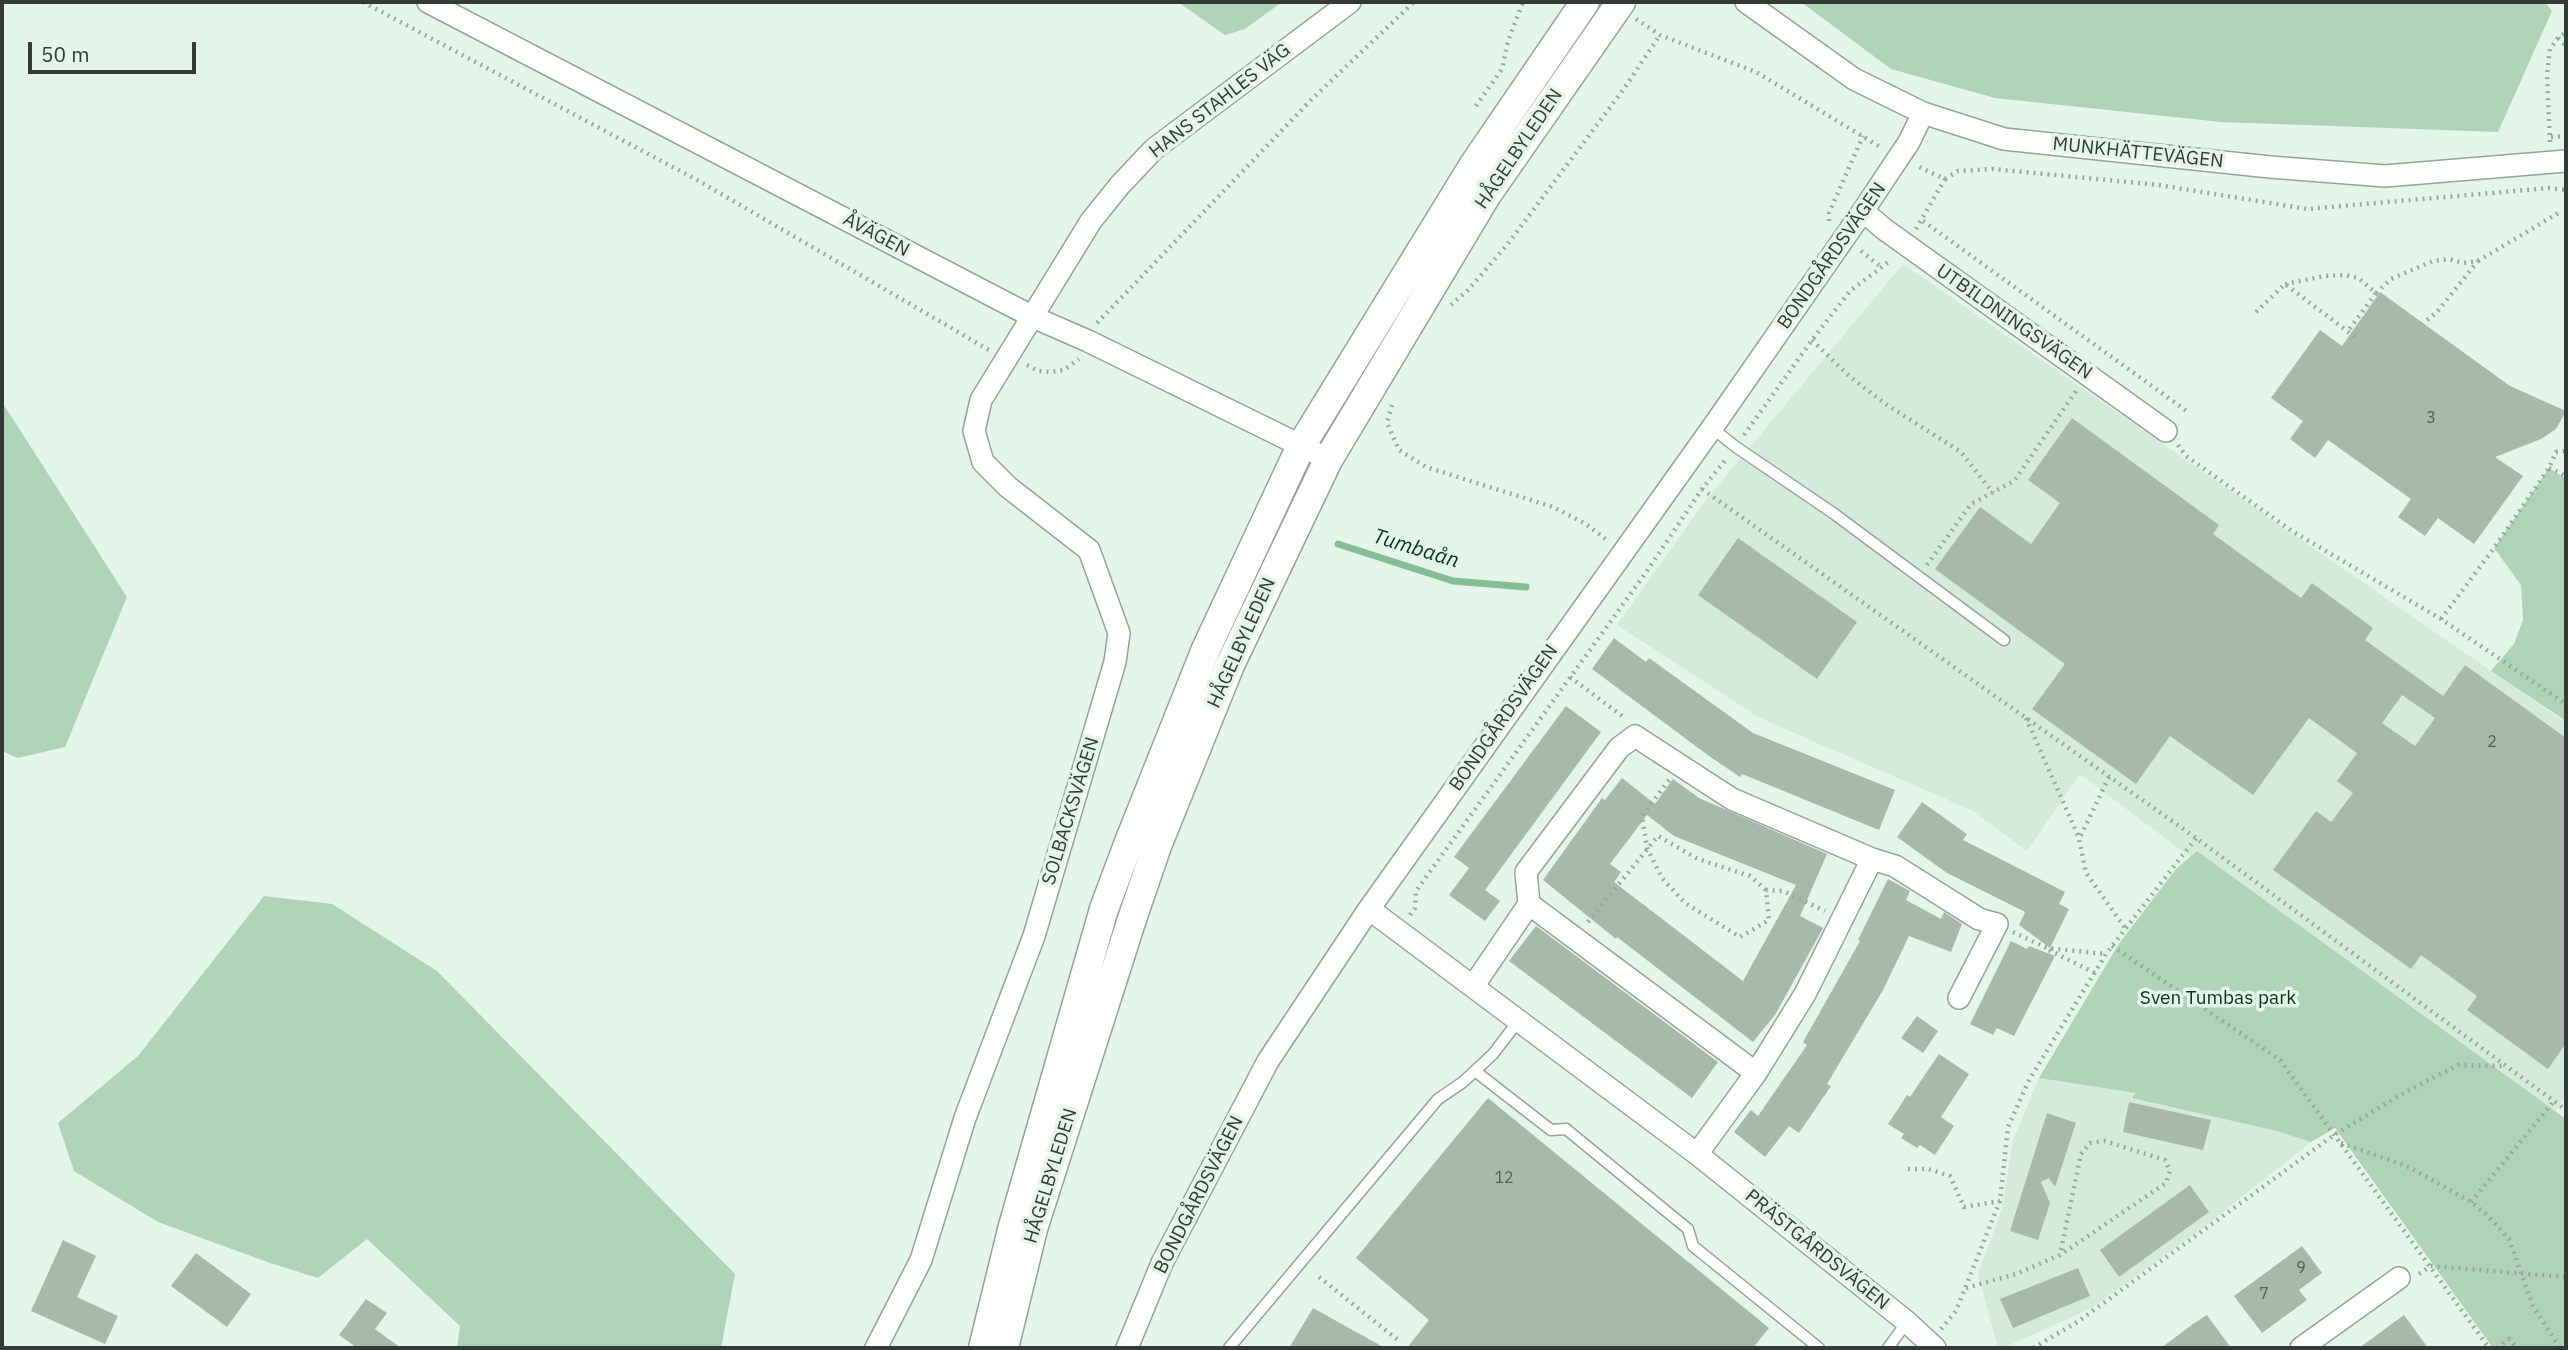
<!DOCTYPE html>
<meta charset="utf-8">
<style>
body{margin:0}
#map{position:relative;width:2568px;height:1350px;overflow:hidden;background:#e4f5e9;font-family:"IBM Plex Sans",sans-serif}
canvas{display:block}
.frame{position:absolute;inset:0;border:4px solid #343b36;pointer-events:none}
.scale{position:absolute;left:28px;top:42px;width:168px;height:32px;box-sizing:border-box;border:4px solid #343b36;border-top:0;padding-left:9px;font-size:21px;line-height:24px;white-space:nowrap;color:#343b36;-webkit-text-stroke:5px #e4f5e9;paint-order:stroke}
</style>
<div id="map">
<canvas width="2568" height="1350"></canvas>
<div class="frame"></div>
<div class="scale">50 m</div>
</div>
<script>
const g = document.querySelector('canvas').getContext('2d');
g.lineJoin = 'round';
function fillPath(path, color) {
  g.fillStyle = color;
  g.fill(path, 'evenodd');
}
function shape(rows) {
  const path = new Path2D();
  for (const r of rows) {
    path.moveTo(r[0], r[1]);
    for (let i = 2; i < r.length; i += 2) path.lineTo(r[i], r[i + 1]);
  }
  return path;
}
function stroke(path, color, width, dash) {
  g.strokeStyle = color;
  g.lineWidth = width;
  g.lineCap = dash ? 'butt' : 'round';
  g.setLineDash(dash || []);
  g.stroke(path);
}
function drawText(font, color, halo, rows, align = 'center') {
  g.font = font + ' "IBM Plex Sans",sans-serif';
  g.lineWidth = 7;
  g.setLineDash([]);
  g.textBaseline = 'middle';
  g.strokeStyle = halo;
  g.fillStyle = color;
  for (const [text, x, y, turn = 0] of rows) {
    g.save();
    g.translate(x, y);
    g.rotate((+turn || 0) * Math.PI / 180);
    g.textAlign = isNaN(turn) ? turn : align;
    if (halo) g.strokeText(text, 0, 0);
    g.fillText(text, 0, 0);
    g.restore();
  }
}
fillPath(shape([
 [1903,264,2566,723,2566,1096,2538,1135,2266,914,2080,774,2027,851,1971,810,1760,718,1617,625,1705,501],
 [2039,1078,2180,1099,2311,1142,2204,1227,2092,1308,2003,1348,1998,1348,1978,1274,2002,1209,2013,1140]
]), '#d4ebdb');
fillPath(shape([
 [1178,2,1282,2,1245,29,1225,35],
 [1801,2,2545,2,2552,11,2498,132,2221,122,1995,98,1891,69],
 [2,402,127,597,65,747,18,758,2,751],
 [2549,468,2566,479,2566,721,2491,671,2514,644,2523,620,2521,585,2494,548],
 [2197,851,2566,1119,2566,1348,2493,1348,2335,1128,2311,1142,2277,1131,2132,1098,2136,1093,2039,1078,2118,945,2176,869],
 [264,896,332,904,437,971,735,1274,721,1348,457,1348,460,1326,367,1239,318,1278,270,1263,158,1222,74,1171,58,1123,138,1056]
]), '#aed3b9');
stroke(shape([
 [1338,544,1453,581,1526,587]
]), '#85bd97', 7);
fillPath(shape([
 [2380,292,2510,386,2566,411,2556,429,2541,439,2495,457,2523,476,2474,544,2438,518,2425,536,2398,517,2411,499,2328,440,2315,458,2290,439,2303,421,2271,398,2320,330,2342,346],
 [2072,418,2219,525,2213,534,2301,598,2312,583,2373,628,2365,640,2443,696,2465,665,2566,738,2566,1043,2548,1069,2467,1010,2477,996,2421,955,2411,969,2273,870,2316,811,2331,822,2353,793,2337,781,2357,753,2309,718,2253,795,2170,736,2136,784,2032,709,2065,664,1935,569,1980,507,2031,544,2060,503,2028,480],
 [2402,695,2435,718,2415,746,2382,723],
 [1738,538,1857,622,1817,679,1698,595],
 [1614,638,1646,662,1649,658,1753,733,1895,790,1879,830,1742,774,1740,777,1709,756,1592,669],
 [1566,706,1601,732,1485,890,1500,901,1485,921,1449,895,1469,868,1454,857],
 [1622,778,1655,804,1673,779,1699,798,1827,854,1800,916,1823,928,1775,1015,1753,1042,1617,937,1616,939,1543,880,1602,798,1605,800],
 [1647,815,1674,836,1796,885,1743,981,1614,882,1621,872,1610,864],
 [1922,802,1967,834,1963,840,2065,892,2059,904,2069,909,2050,948,2019,925,2025,912,1947,873,1897,837],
 [1888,879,1910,891,1906,900,1941,919,1944,912,1962,924,1951,952,1909,936,1883,990,1827,1084,1831,1086,1799,1133,1789,1126,1765,1157,1734,1132,1751,1110,1758,1116,1807,1045,1803,1042,1860,941,1858,940],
 [1536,926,1718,1062,1692,1098,1509,961],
 [2011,941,2027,949,2029,946,2055,956,2014,1036,1997,1028,1993,1035,1970,1024],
 [1917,1016,1938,1031,1923,1053,1901,1038],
 [1939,1054,1969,1074,1941,1117,1954,1126,1935,1155,1920,1145,1917,1148,1901,1138,1904,1134,1888,1124,1907,1095,1910,1097],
 [1488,1098,1769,1328,1753,1348,1407,1348,1429,1320,1356,1258],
 [2129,1102,2211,1120,2203,1150,2123,1132],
 [2047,1113,2076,1123,2055,1187,2049,1178,2041,1182,2050,1203,2038,1240,2010,1231],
 [2190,1185,2209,1212,2119,1277,2100,1250],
 [63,1240,96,1256,77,1297,118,1316,105,1344,31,1311],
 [2302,1246,2322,1273,2299,1290,2307,1300,2262,1333,2234,1296],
 [196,1253,251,1294,227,1327,171,1286],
 [2078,1268,2090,1296,2013,1328,2000,1299],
 [366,1299,387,1313,375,1329,401,1348,357,1348,339,1335],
 [1313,1308,1385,1348,1289,1348],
 [2207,1315,2231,1348,2161,1348,2193,1324],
 [2404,1315,2428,1348,2359,1348]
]), '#a8b9ac');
const lane = shape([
 [1712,428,1736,447,1833,513,2004,640],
 [1475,1071,1551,1130,1566,1129,1688,1229,1693,1246,1819,1348],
 [1229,1348,1438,1099,1463,1082,1493,1054,1519,1020],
 [1888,1348,1907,1322]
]);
const street = shape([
 [428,2,1033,317,1088,341,1314,452],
 [1746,2,1854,79,1923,113,2004,139,2270,167,2385,176,2566,161],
 [1863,211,1884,229,2166,431],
 [1529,904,1756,1073],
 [1369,909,1697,1154,1907,1322,1935,1348],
 [1474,985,1529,904,1526,872,1619,748,1635,736,1732,799,1872,859,1895,866,1979,919,1997,924,1959,998],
 [1697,1154,1756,1073,1805,994,1872,859],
 [876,1348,921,1260,965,1118,1034,936,1115,662,1119,633,1089,550,1008,487,983,462,974,431,981,400,1091,221,1120,185,1154,149,1350,2],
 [1127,1348,1162,1263,1268,1061,1369,909,1712,428,1863,211,1909,142,1923,113],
 [2301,1348,2399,1278]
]);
const secondary = shape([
 [983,1348,1013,1226,1104,909,1129,842,1206,649,1301,446,1473,166,1585,2],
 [1004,1348,1033,1229,1132,919,1157,846,1230,665,1328,460,1486,196,1621,2]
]);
stroke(lane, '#92a397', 13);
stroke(street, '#92a397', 24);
stroke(secondary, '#92a397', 31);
stroke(shape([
 [363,2,699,181,989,350],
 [1636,19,1660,35,1756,72,1882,148],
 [2558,38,2566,46],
 [1476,106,1502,69,1508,41,1523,2],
 [2551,137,2566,136],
 [2550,142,2547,74,2550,49,2558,38,2566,32],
 [1945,179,1958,171,1993,169,2159,185,2307,209,2549,188,2566,190],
 [1829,221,1829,213,1863,136],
 [1923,221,2188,412],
 [1916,229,1945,179,1917,166],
 [1861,251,1881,267],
 [2285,284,2325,276,2345,275,2358,278,2376,293,2348,331],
 [2376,293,2391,279,2433,261,2449,259,2463,263,2478,261,2560,212],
 [1451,305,1468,290,1507,245,1623,90,1660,35],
 [2256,312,2285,284,2355,337],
 [2427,320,2437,312,2478,261],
 [1097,323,1312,99,1414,2],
 [1812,340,1849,376,1884,403,1961,452,1993,493],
 [1027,365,1038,371,1051,372,1064,370,1079,359],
 [1392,405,1387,423,1399,450,1426,467,1553,507,1586,524,1608,541],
 [1744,435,1812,340,1850,291,1891,260],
 [2178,445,2186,456,2292,531,2441,619,2566,704],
 [2549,468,2566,476],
 [1702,489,2196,838,2566,1110],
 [1927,565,1971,504,2014,481,2076,391],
 [2441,619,2494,548,2549,468,2556,452,2566,451],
 [1570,677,1626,719],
 [2026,718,2079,838],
 [2109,777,2079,839,2086,873,2125,928],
 [1669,780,1642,816,1647,848,1662,878,1685,903,1740,937,1769,920,1766,890,1783,891,1825,911],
 [1410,915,1415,908,1416,891,1647,571,1702,489,1727,458],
 [1588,922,1658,836,1698,859,1750,876,1766,890],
 [2013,932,2047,948,2106,954],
 [2112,946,2280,1060,2489,1348],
 [2049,950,2095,973],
 [2341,1143,2409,1167,2471,1202,2486,1214,2509,1239,2533,1306,2560,1348],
 [1908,1169,1928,1169,1950,1176,1964,1207,2000,1201],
 [2471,1202,2554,1101],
 [2419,1274,2431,1266,2566,1277],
 [1319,1277,1398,1340],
 [1966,1288,2016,1274,2060,1255,2166,1183,2170,1171,2165,1160,2105,1141,2090,1143,2081,1154,2060,1255],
 [1941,1329,1956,1311,2000,1201,2008,1127,2029,1080,2106,954,2196,838],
 [2033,1348,2079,1321,2334,1135,2402,1094,2458,1065,2505,1066],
 [2497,1348,2509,1339,2517,1348]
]), '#9ca89f', 4.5, [2, 5]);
stroke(lane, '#fff', 10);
stroke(street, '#fff', 21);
stroke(secondary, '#fff', 28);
drawText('16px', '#515a54', null, [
 ["3",2431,418],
 ["2",2492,742],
 ["12",1504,1178],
 ["9",2301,1268],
 ["7",2264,1294]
]);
drawText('19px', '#343b36', '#e4f5e9', [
 ["HANS STAHLES VÄG",1220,101,-38],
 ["HÅGELBYLEDEN",1519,149,-56],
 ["MUNKHÄTTEVÄGEN",2138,153,6],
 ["ÅVÄGEN",876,235,28],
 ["BONDGÅRDSVÄGEN",1832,256,-55],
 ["UTBILDNINGSVÄGEN",2014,322,35],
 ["HÅGELBYLEDEN",1242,643,-66],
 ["BONDGÅRDSVÄGEN",1504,718,-55],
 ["SOLBACKSVÄGEN",1071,811,-73],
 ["HÅGELBYLEDEN",1051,1176,-73],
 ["BONDGÅRDSVÄGEN",1199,1195,-63],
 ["PRÄSTGÅRDSVÄGEN",1817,1250,39]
]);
drawText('19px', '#07341c', '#e4f5e9', [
 ["Sven Tumbas park",2218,999]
]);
drawText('italic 21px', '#07351c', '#e4f5e9', [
 ["Tumbaån",1416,549,17]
]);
</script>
